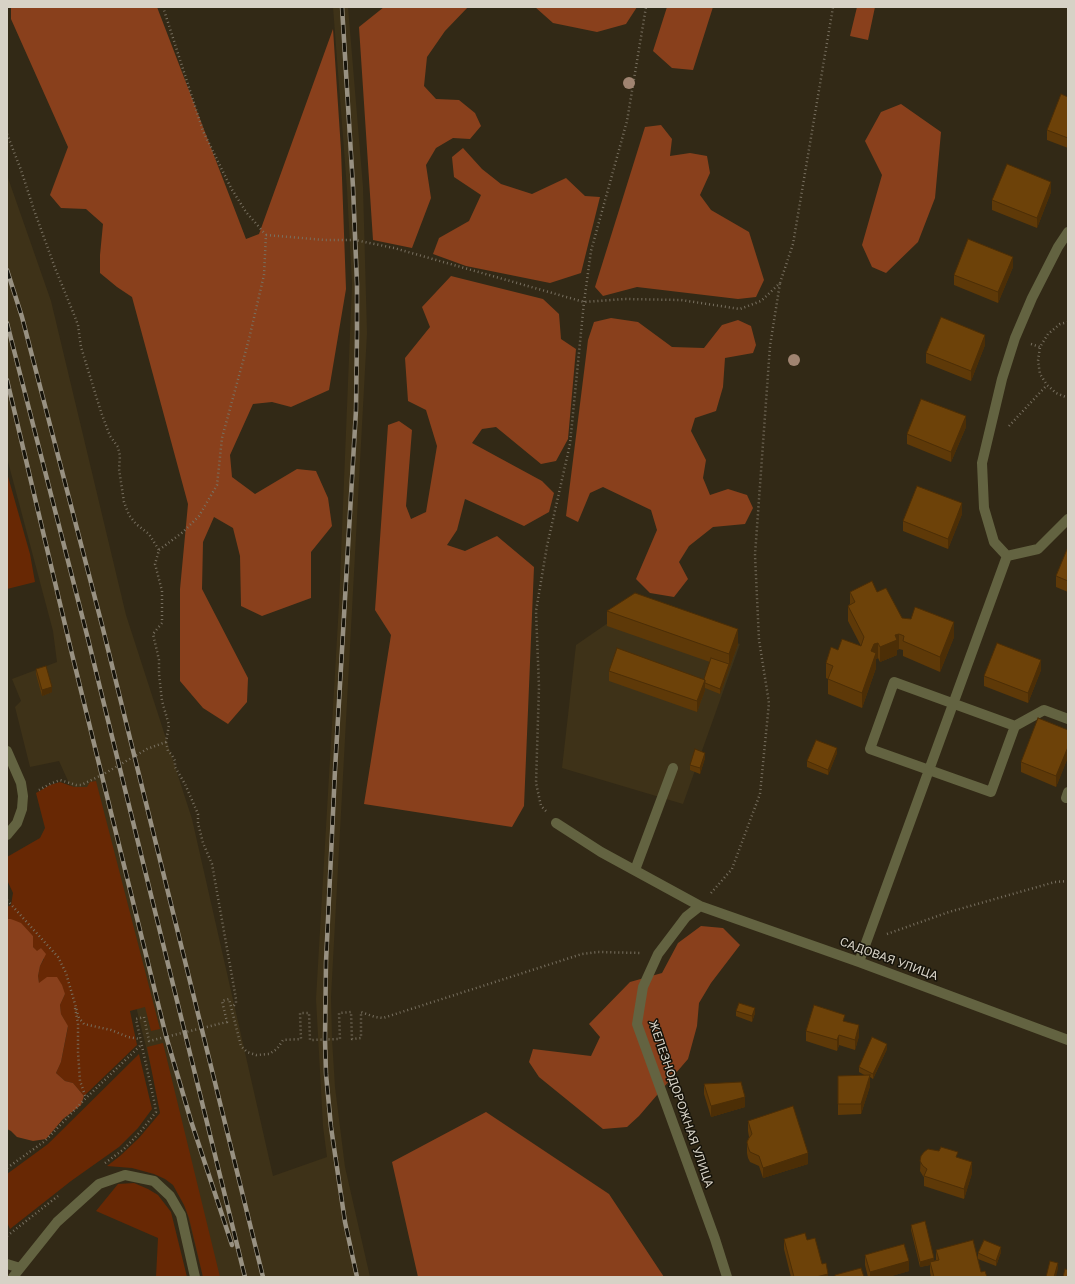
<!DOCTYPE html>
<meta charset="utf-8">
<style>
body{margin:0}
#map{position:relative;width:1075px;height:1284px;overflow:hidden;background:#322916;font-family:"Golos Text",sans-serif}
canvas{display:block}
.frame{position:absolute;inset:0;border:8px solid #d7d2c6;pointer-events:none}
</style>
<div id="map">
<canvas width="1075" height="1284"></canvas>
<div class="frame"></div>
</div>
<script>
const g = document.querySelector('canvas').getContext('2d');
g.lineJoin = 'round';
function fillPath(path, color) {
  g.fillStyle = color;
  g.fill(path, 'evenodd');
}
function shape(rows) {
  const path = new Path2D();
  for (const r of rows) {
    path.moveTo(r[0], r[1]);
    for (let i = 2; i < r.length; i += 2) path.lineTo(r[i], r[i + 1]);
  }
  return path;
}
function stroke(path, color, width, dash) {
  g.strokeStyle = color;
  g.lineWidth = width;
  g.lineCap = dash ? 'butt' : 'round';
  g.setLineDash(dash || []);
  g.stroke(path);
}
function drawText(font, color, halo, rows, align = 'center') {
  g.font = font + ' "Golos Text",sans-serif';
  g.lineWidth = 3;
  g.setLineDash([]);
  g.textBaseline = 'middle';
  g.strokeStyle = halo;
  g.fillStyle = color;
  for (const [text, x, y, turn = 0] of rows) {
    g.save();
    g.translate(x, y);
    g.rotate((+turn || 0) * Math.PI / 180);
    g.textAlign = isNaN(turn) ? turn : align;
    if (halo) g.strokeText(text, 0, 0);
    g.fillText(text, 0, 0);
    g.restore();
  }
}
fillPath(shape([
 [333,7,348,7,363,187,367,333,331,997,332,1039,335,1087,345,1167,370,1277,203,1277,95,841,59,761,30,767,15,707,21,701,12,679,57,662,53,631,7,458,7,175,51,301,126,615,192,819,273,1176,327,1157,323,1126,316,999,339,604,352,284,347,189],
 [634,605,740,644,683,804,562,768,576,645]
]), '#3e3218');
fillPath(shape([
 [7,473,30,554,35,582,7,589],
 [96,781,160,1029,151,1031,145,1007,130,1011,137,1045,84,1096,73,1083,65,1081,56,1073,61,1062,68,1027,61,1014,60,1005,65,994,39,984,38,976,40,966,44,959,41,948,37,952,33,947,33,936,11,919,7,919,7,907,11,905,13,893,7,880,7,857,40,838,45,828,36,793,50,785,60,782,74,787,87,787,90,782],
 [163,1043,220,1277,203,1277,189,1218,184,1205,173,1185,165,1179,154,1174,132,1168,107,1166,120,1156,139,1138,160,1113,147,1047],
 [139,1054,152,1109,138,1128,119,1147,71,1181,10,1229,7,1222,7,1174,48,1144],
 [134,1183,148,1189,158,1195,171,1212,187,1277,156,1277,158,1238,96,1211,118,1184]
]), '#682804');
fillPath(shape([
 [11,7,157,7,246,239,259,234,333,29,341,150,346,289,329,390,291,407,272,402,253,404,230,455,232,477,255,494,297,469,316,471,328,498,332,526,311,552,311,598,262,616,241,606,240,556,233,528,214,517,203,542,202,589,248,678,247,702,228,724,203,708,180,681,180,589,188,504,132,297,117,287,100,273,100,255,103,224,86,209,61,208,50,195,68,147,11,19],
 [384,7,468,7,445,31,427,57,424,86,436,99,459,100,475,113,481,126,470,139,453,138,436,148,426,165,431,198,412,248,373,240,359,27],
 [535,7,637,7,626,24,597,32,553,23],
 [667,7,713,7,693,70,672,68,653,51],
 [857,7,875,7,868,40,850,36],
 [901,104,941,132,935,198,918,242,886,273,872,267,862,245,882,175,865,141,881,112],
 [661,125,672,139,670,156,690,153,707,156,710,173,700,195,711,210,749,232,764,280,756,297,738,299,637,287,603,296,595,287,645,127],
 [463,148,482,169,501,184,532,194,566,178,585,196,600,197,581,273,550,283,466,266,433,254,439,238,469,221,481,195,454,177,452,157],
 [451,276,543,299,559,314,561,339,576,349,568,439,556,461,541,464,496,427,482,429,472,443,542,481,554,493,549,512,524,526,465,499,457,530,447,545,465,551,497,536,534,567,524,806,512,827,364,804,391,635,375,610,388,425,399,421,412,430,406,506,411,519,426,512,437,446,426,410,408,401,405,358,430,327,422,307],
 [611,318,638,322,672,347,704,348,722,325,738,320,751,326,756,345,753,353,725,358,723,387,716,411,695,418,691,431,706,460,703,478,710,495,728,489,747,495,753,508,745,524,713,527,689,546,679,562,688,579,674,597,650,593,636,579,657,530,651,510,603,487,590,493,578,522,566,516,588,340,594,322],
 [7,919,11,919,21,923,33,936,33,947,37,951,41,948,46,954,40,966,38,976,39,983,47,977,57,977,62,985,65,994,60,1005,61,1014,68,1026,61,1062,56,1073,65,1081,73,1083,84,1096,81,1105,63,1119,46,1139,33,1141,17,1137,11,1131,7,1129],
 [701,926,723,928,740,945,711,983,699,1003,697,1026,688,1059,639,1116,627,1127,603,1129,539,1077,529,1062,533,1049,591,1056,600,1037,589,1024,630,982,662,973,678,943],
 [486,1112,609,1194,664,1277,418,1277,392,1162]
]), '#89401c');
stroke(shape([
 [7,134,21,170,34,210,55,268,73,312,78,325,81,347,101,412,110,436,118,447,120,456,119,469,124,502,129,515,136,524,149,534,159,550,155,564,162,591,162,623,153,634,159,660,159,674,162,701,169,725,166,742,147,749,102,775,81,785,76,785,60,780,50,784,39,790],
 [266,235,325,240,355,240,394,248,584,302,625,299,681,300,740,309,761,301,780,283,793,244,833,7],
 [1068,322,1060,324,1048,334,1040,347,1038,361,1040,374,1047,385,1056,393,1068,398],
 [1031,344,1040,347],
 [1009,426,1047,385],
 [159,550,183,532,199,516,217,485,222,438,249,339,264,275,266,235,246,212,231,188,203,131,163,7],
 [166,742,168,751,172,755,175,761,175,767,185,784,198,814,198,823,203,843,212,864,236,999,236,1003,232,1008],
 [546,811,541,806,536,783,539,687,536,611,547,546,570,444,584,302,591,251,627,121,646,7],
 [711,893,732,869,760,794,769,703,759,640,755,555,770,346,780,283],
 [7,900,58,957,66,973,79,1018,84,1024,111,1030,128,1037,140,1039],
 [887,934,949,912,1055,882,1068,881],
 [75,1008,78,1023,78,1052,80,1081,86,1098],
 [105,1163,124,1149,141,1131,156,1112,155,1105,136,1019,144,1017,149,1041,227,1022,222,1001,229,999,241,1046,247,1052,256,1055,269,1054,277,1049,283,1040,301,1039,300,1013,309,1013,310,1040,340,1039,339,1013,351,1012,352,1039,361,1038,361,1012,375,1017,383,1018,582,954,598,952,641,953],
 [7,1168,45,1141,86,1098,141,1045],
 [7,1236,58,1196]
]), '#787060', 2.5, [1, 3]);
stroke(shape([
 [1007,556,994,542,984,508,982,463,1002,379,1015,338,1032,298,1058,247,1068,232],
 [1007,556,1038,549,1068,519],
 [894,682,1015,726,991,792,870,749,894,682],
 [1015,726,1044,710,1068,719],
 [7,751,21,783,23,796,22,809,17,823,7,835],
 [1066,798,1068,792],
 [556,823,601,852,700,906,859,962,1068,1040],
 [635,870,673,768],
 [700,906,686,917,658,954,643,987,637,1024,715,1239,727,1277],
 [859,962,1007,556],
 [7,1264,20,1268],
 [13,1277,57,1222,99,1184,125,1175,154,1181,170,1196,181,1215,195,1277]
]), '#636341', 10);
const rail = shape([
 [342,7,353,187,357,284,357,333,356,410,335,770,326,962,325,1039,326,1074,331,1127,345,1222,357,1277],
 [7,270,22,317,103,629,263,1277],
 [7,323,88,639,245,1277],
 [7,380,71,650,166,1036,191,1121,232,1245]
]);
stroke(rail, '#989182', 4.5);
stroke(rail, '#16130a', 3, [9]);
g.fillStyle = '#a08471';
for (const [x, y] of [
 [629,83],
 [794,360]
]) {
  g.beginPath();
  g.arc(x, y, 6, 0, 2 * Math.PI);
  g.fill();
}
fillPath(shape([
 [1068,97,1068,148,1047,140,1047,130],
 [1051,192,1037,228,992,210,992,200],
 [1013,267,998,303,954,285,954,275],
 [985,345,971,381,926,363,926,353],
 [966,427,951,462,907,444,907,434],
 [962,514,948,549,903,531,903,521],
 [1068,547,1068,592,1056,587,1056,576],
 [850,592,877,592,902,618,954,637,940,672,903,656,903,650,899,649,897,650,897,655,880,662,878,658,876,659,876,668,862,708,828,694,828,679,826,678,826,663,838,650,861,646,848,621,848,606,850,604],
 [607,611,738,644,720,694,705,688,705,690,697,712,609,681,609,671,704,679,710,662,607,626],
 [36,669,52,692,42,696,36,674],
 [1041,670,1028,703,984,686,984,676],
 [1068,730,1068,757,1056,787,1021,772,1021,762],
 [837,753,828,775,807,767,807,761],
 [705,758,700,774,690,770,690,765],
 [736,1011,755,1013,752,1022,736,1016],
 [845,1021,859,1036,855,1050,839,1045,837,1051,806,1041,806,1031],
 [887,1049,873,1079,870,1077,870,1086,861,1114,838,1115,838,1076,866,1076,859,1072,859,1067],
 [704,1084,745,1107,711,1117,704,1094],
 [748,1121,808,1164,763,1178,759,1166,750,1162,748,1158,747,1153,747,1142,749,1137,748,1131],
 [921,1156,958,1158,972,1173,964,1199,924,1186,924,1177,923,1176,920,1171],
 [911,1225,934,1261,936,1260,936,1250,981,1272,987,1277,931,1277,930,1272,930,1265,920,1267,911,1230],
 [784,1239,807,1240,822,1264,828,1277,791,1277,784,1249],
 [1001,1252,996,1266,978,1259,978,1253],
 [865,1255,909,1271,888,1277,868,1277,865,1265]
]), '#5e3908');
fillPath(shape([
 [1051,182,1051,192,1037,228,1037,218],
 [1013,257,1013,267,998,303,998,292],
 [985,335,985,345,971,381,971,371],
 [966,416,966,427,951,462,951,452],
 [962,503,962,514,948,549,948,539],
 [954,622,954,637,940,672,940,657],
 [738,629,738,644,720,694,720,689,729,664,729,654],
 [899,634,899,649,897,650,897,655,880,662,880,647,895,635],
 [878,643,878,658,876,659,876,668,862,708,862,693,871,651,874,644],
 [1041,660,1041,670,1028,703,1028,693],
 [705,680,705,690,697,712,697,701],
 [52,687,52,692,42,696,42,690],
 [1068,747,1068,757,1056,787,1056,776],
 [837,748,837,753,828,775,828,770],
 [705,753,705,758,700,774,700,768],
 [755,1008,755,1013,752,1022,752,1016],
 [859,1025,859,1036,855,1050,855,1040],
 [839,1035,839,1045,837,1051,837,1040],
 [887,1044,887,1049,873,1079,873,1074],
 [870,1075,870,1086,861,1114,861,1104],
 [745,1097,745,1107,711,1117,711,1106],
 [808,1153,808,1164,763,1178,763,1168],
 [972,1162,972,1173,964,1199,964,1189],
 [1001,1247,1001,1252,996,1266,996,1261],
 [934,1258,934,1263,930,1262,930,1265,920,1267,920,1262],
 [909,1261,909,1271,888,1277,870,1277,870,1272],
 [1058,1263,1058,1269,1056,1277,1054,1277],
 [828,1274,828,1277,816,1277]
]), '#4c2e06');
const building = shape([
 [1061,94,1068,97,1068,138,1047,130,1061,94],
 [1007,164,1051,182,1037,218,992,200,1007,164],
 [968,239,1013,257,998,292,954,275,968,239],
 [941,317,985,335,971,371,926,353,941,317],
 [921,399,966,416,951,452,907,434,921,399],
 [917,486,962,503,948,539,903,521,917,486],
 [1068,547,1068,581,1056,576,1068,547],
 [872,581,877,592,886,588,902,618,911,619,915,607,954,622,940,657,903,641,904,636,899,634,895,635,897,640,880,647,878,643,874,644,871,651,876,653,862,693,828,679,833,666,826,663,831,647,838,650,842,639,861,646,864,637,848,606,855,602,850,592,872,581],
 [635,593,738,629,729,654,607,611,635,593],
 [997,643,1041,660,1028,693,984,676,997,643],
 [617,648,705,680,697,701,609,671,617,648],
 [711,658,729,664,720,689,705,683,705,680,704,679,711,658],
 [46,666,52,687,42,690,36,669,46,666],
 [1038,718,1068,730,1068,747,1056,776,1021,762,1038,718],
 [816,740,837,748,828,770,807,761,816,740],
 [695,749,705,753,700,768,690,765,695,749],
 [739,1003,755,1008,752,1016,736,1011,739,1003],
 [814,1005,845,1015,843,1021,859,1025,855,1040,839,1035,837,1040,806,1031,814,1005],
 [872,1037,887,1044,873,1074,859,1067,872,1037],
 [870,1075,861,1104,838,1104,838,1076,870,1075],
 [741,1082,745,1097,711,1106,704,1084,741,1082],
 [793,1106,808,1153,763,1168,759,1156,750,1152,748,1147,747,1142,749,1138,752,1134,748,1121,793,1106],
 [941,1147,958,1152,956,1157,972,1162,964,1189,924,1176,927,1169,923,1166,920,1161,921,1156,924,1152,928,1149,939,1151,941,1147],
 [925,1221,934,1258,920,1262,911,1225,925,1221],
 [805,1233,807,1240,815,1238,822,1264,826,1263,828,1274,816,1277,794,1277,784,1239,805,1233],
 [973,1240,981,1272,985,1271,987,1277,934,1277,930,1262,939,1260,936,1250,973,1240],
 [984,1240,1001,1247,996,1261,978,1253,984,1240],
 [904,1244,909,1261,870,1272,865,1255,904,1244],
 [1050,1261,1058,1263,1054,1277,1046,1277,1050,1261],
 [861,1268,864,1277,835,1277,835,1275,861,1268],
 [1065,1269,1068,1270,1068,1277,1063,1277,1065,1269]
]);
fillPath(building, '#6d4209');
stroke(building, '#4c2e06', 1);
drawText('12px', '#d7d2c6', '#16130a', [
 ["САДОВАЯ УЛИЦА",889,959,20],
 ["ЖЕЛЕЗНОДОРОЖНАЯ УЛИЦА",681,1104,71]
]);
</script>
